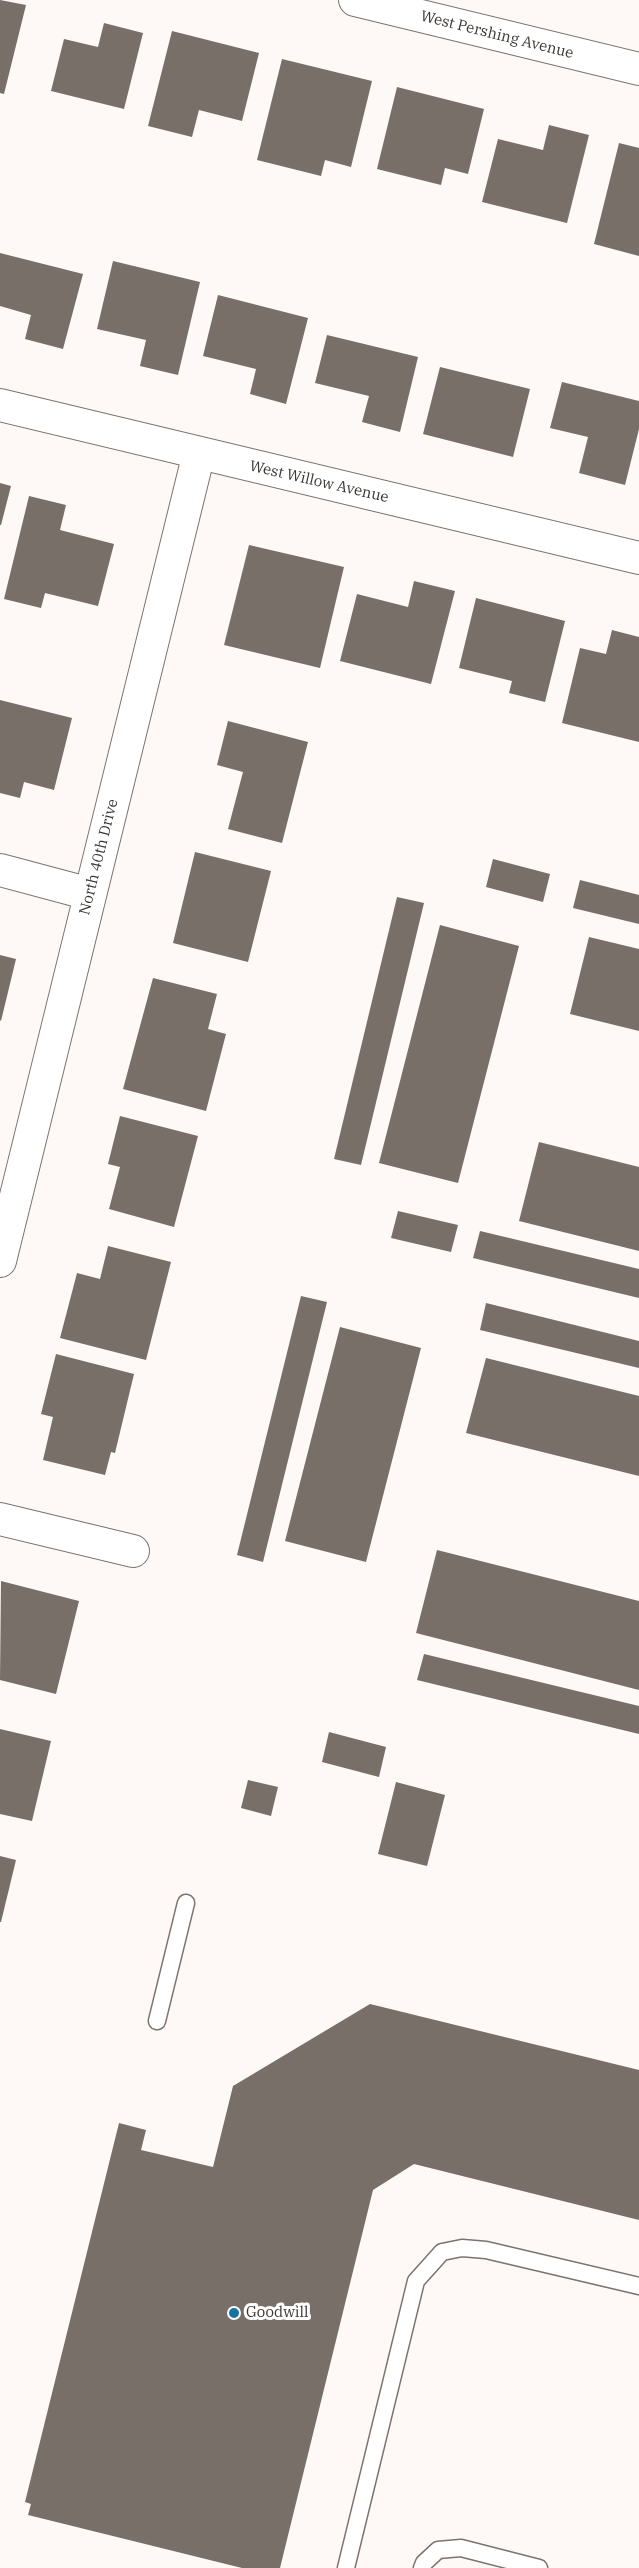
<!DOCTYPE html>
<style>
body{margin:0}
canvas{display:block;background:#fef9f6}
</style>
<canvas width="639" height="2568"></canvas>
<script>
const g = document.querySelector('canvas').getContext('2d');
g.lineJoin = 'round';
function fillPath(path, color) {
  g.fillStyle = color;
  g.fill(path, 'evenodd');
}
function shape(rows) {
  const path = new Path2D();
  for (const r of rows) {
    path.moveTo(r[0], r[1]);
    for (let i = 2; i < r.length; i += 2) path.lineTo(r[i], r[i + 1]);
  }
  return path;
}
function stroke(path, color, width, dash) {
  g.strokeStyle = color;
  g.lineWidth = width;
  g.lineCap = dash ? 'butt' : 'round';
  g.setLineDash(dash || []);
  g.stroke(path);
}
function drawText(font, color, halo, rows, align = 'center') {
  g.font = font + ' "IBM Plex Serif",serif';
  g.lineWidth = 6;
  g.setLineDash([]);
  g.textBaseline = 'middle';
  g.strokeStyle = halo;
  g.fillStyle = color;
  for (const [text, x, y, turn = 0] of rows) {
    g.save();
    g.translate(x, y);
    g.rotate((+turn || 0) * Math.PI / 180);
    g.textAlign = isNaN(turn) ? turn : align;
    if (halo) g.strokeText(text, 0, 0);
    g.fillText(text, 0, 0);
    g.restore();
  }
}
fillPath(shape([
 [0,0,26,5,4,94,0,93],
 [104,23,143,33,124,109,51,91,64,39,98,47],
 [172,31,259,53,242,121,199,110,192,137,148,126],
 [282,59,372,81,351,167,325,160,321,176,257,160],
 [397,87,484,109,468,174,445,168,441,185,377,169],
 [549,125,589,135,567,223,482,202,498,139,543,150],
 [619,143,639,148,639,256,594,244],
 [0,253,83,274,63,349,25,339,31,315,0,306],
 [113,261,200,282,178,375,140,366,146,340,97,329],
 [218,295,308,318,286,404,250,394,256,369,203,356],
 [327,335,418,357,400,432,362,422,369,396,315,383],
 [440,367,530,389,513,457,423,434],
 [562,382,639,401,639,429,625,485,579,473,588,437,550,428],
 [0,483,11,486,1,525,0,525],
 [29,496,66,505,60,530,114,544,98,606,45,593,41,608,4,599],
 [249,545,344,567,320,668,224,645],
 [414,581,455,591,431,684,340,661,357,594,408,607],
 [476,598,565,621,545,702,509,693,512,681,459,668],
 [612,630,639,637,639,742,562,723,580,648,606,654],
 [0,700,72,718,54,790,24,782,20,798,0,793],
 [228,721,308,742,282,843,228,829,243,772,217,765],
 [195,852,271,871,248,962,173,943],
 [493,859,550,874,543,902,486,887],
 [580,880,639,895,639,924,573,908],
 [397,897,424,903,361,1165,334,1159],
 [440,925,519,946,458,1183,379,1163],
 [589,937,639,949,639,1031,570,1014],
 [0,955,16,959,1,1021,0,1020],
 [153,978,217,994,208,1029,226,1034,206,1111,123,1089],
 [120,1116,198,1136,174,1227,109,1209,120,1167,108,1164],
 [539,1142,639,1167,639,1251,519,1221],
 [398,1211,458,1225,451,1252,391,1238],
 [480,1231,639,1269,639,1298,473,1258],
 [108,1246,171,1262,146,1360,60,1338,77,1273,100,1279],
 [301,1296,327,1302,263,1562,237,1555],
 [486,1303,639,1341,639,1368,480,1330],
 [340,1327,421,1348,366,1562,285,1541],
 [56,1354,134,1374,115,1453,111,1452,105,1475,43,1460,53,1417,41,1414],
 [486,1358,639,1396,639,1476,466,1433],
 [437,1550,639,1601,639,1690,416,1633],
 [1,1581,79,1601,56,1694,0,1680],
 [424,1654,639,1706,639,1734,417,1680],
 [0,1729,51,1741,32,1821,0,1814],
 [329,1732,386,1747,379,1777,322,1762],
 [248,1780,278,1787,271,1816,241,1808],
 [396,1782,445,1795,427,1866,378,1854],
 [0,1856,16,1860,1,1922,0,1922],
 [370,2004,639,2070,639,2220,414,2164,373,2190,280,2568,242,2568,28,2515,31,2504,25,2502,119,2123,146,2130,141,2150,213,2167,233,2086]
]), '#786f68');
const lane = shape([
 [157,2021,186,1903],
 [346,2568,416,2281,442,2252,462,2248,486,2250,639,2286],
 [422,2568,424,2563,438,2550,461,2548,539,2568]
]);
const street = shape([
 [355,0,639,69],
 [0,405,639,558],
 [0,870,90,894],
 [0,1261,199,453],
 [0,1519,133,1551]
]);
stroke(lane, '#7d736d', 19);
stroke(street, '#7d736d', 34);
stroke(lane, '#fff', 16);
stroke(street, '#fff', 32);
for (const [x, y, r, color] of [
 [234,2313,6,"#1774a2"]
]) {
  const dot = new Path2D();
  dot.arc(x, y, r, 0, 2 * Math.PI);
  g.fillStyle = color;
  g.fill(dot);
  stroke(dot, '#fff', 2);
}
drawText('15px', '#3b3734', '#fff', [
 ["West Pershing Avenue",497,35,14],
 ["West Willow Avenue",319,482,13],
 ["North 40th Drive",99,857,-76]
]);
drawText('15px', '#3b3734', '#fff', [
 ["Goodwill",246,2313]
], 'left');
</script>
